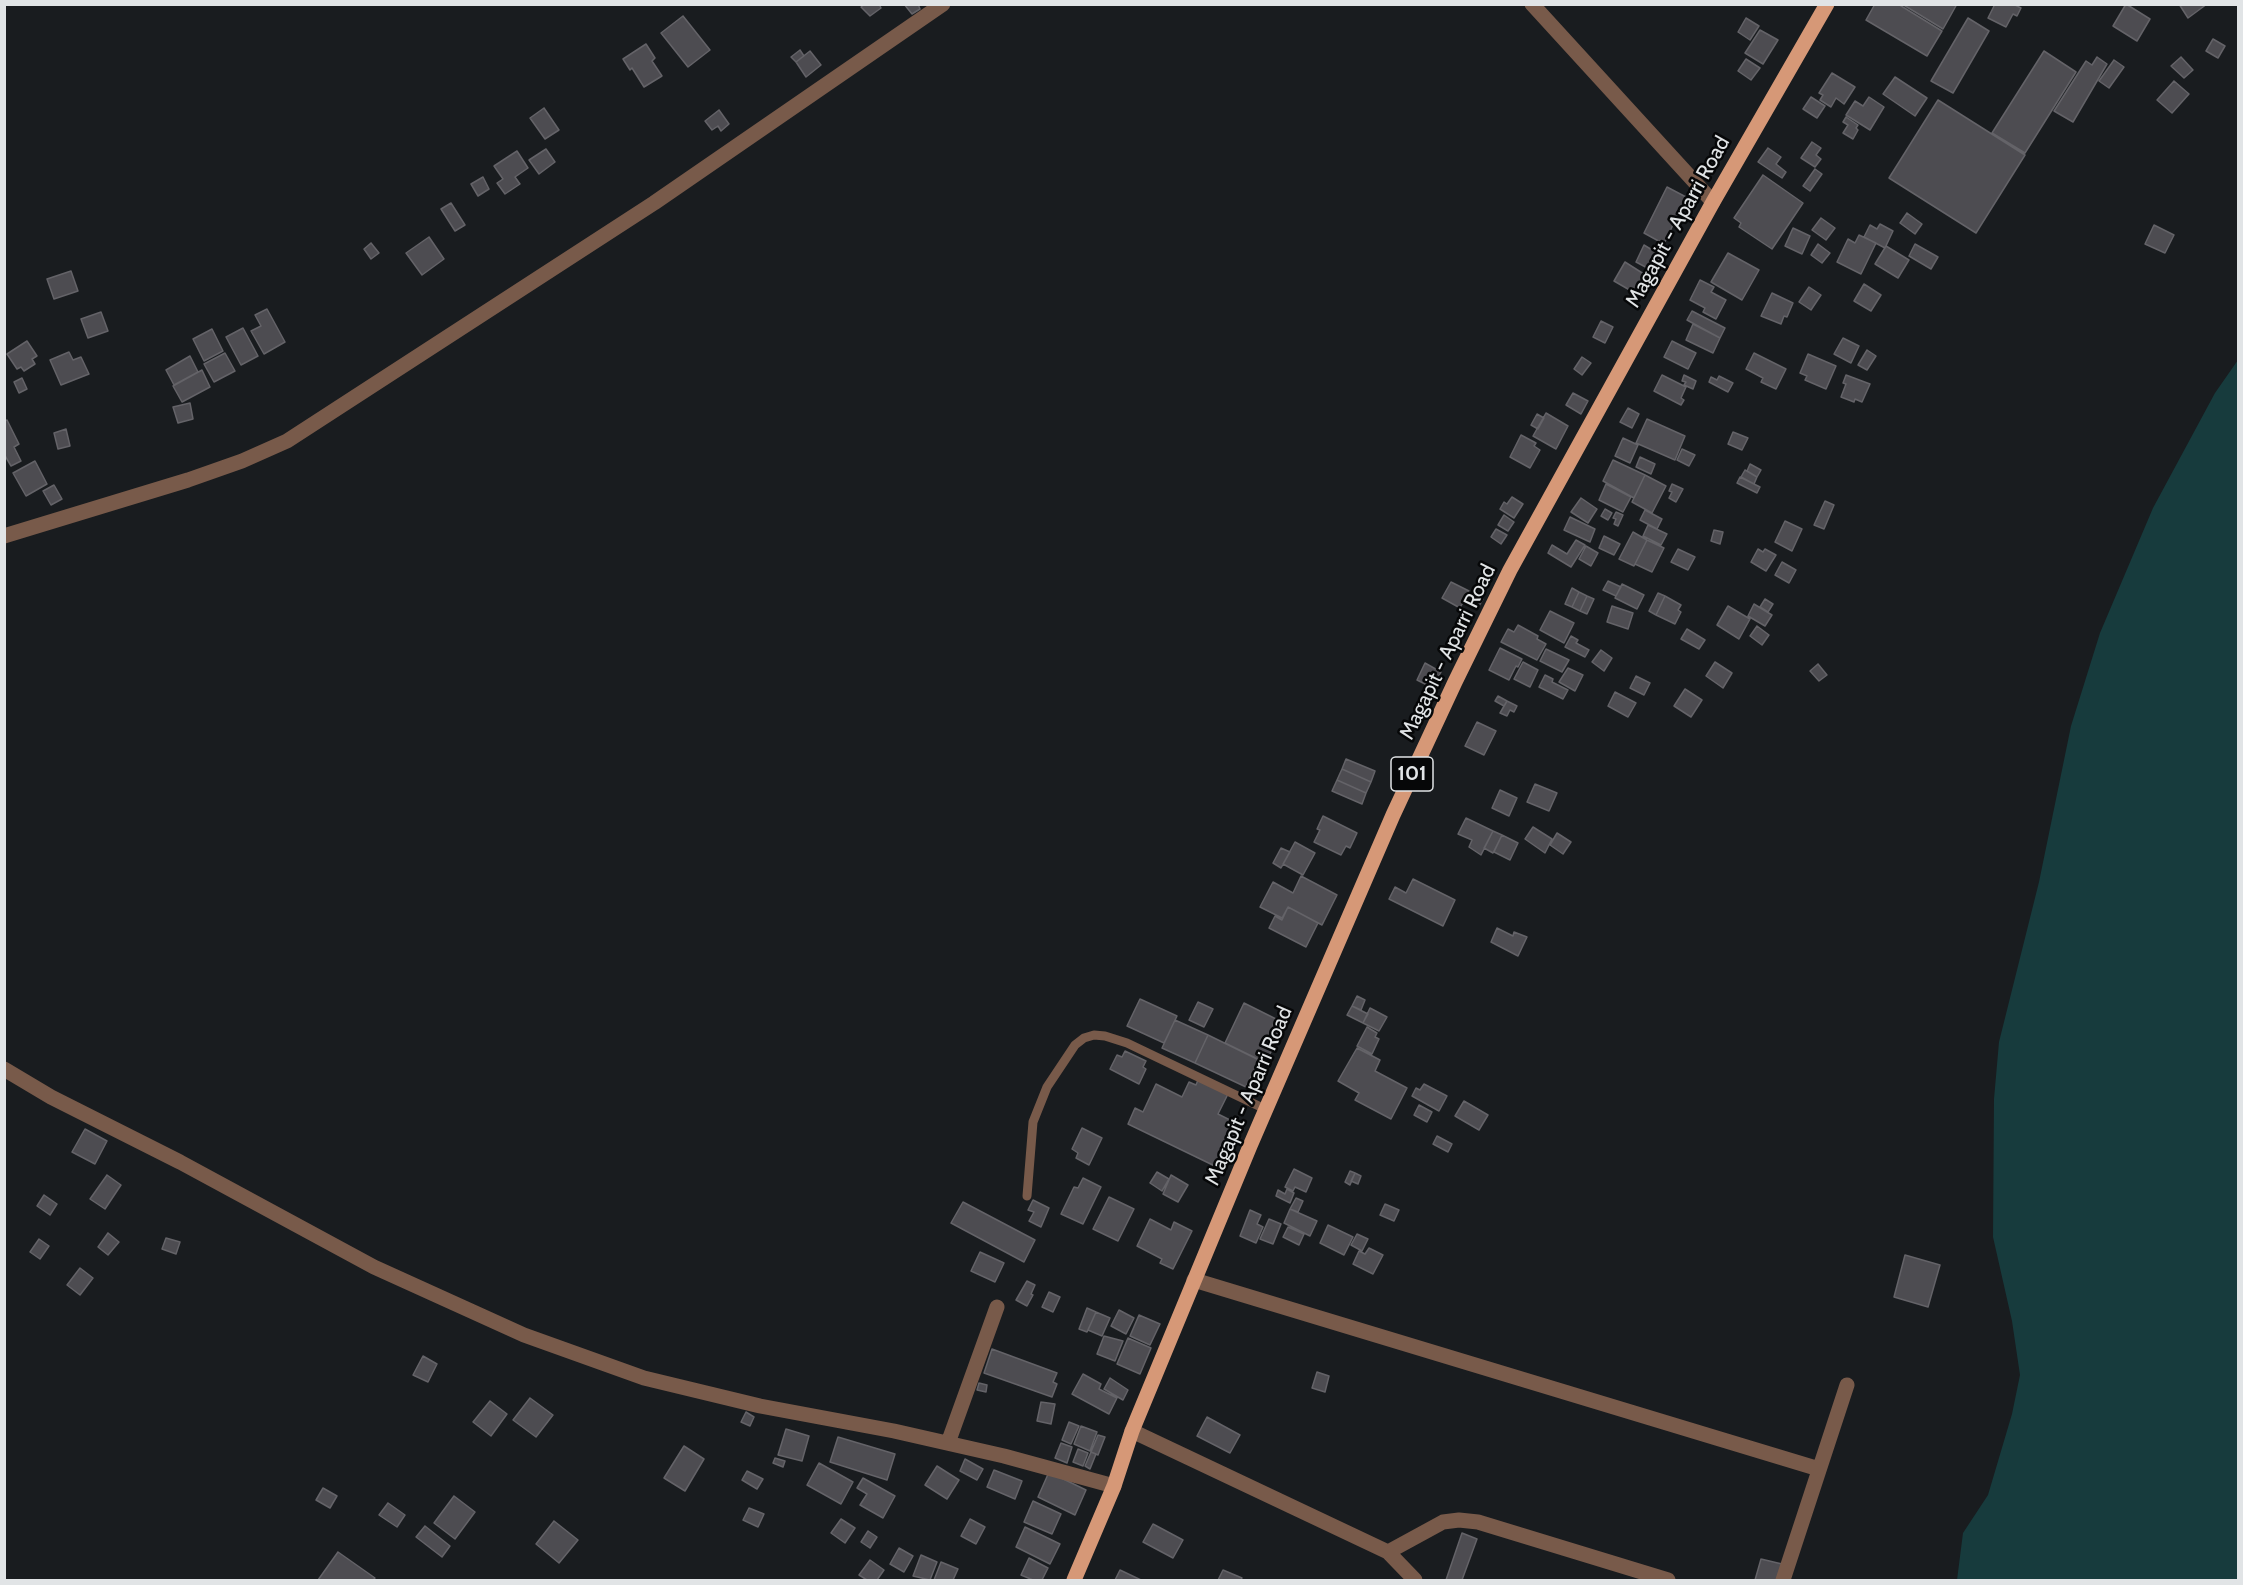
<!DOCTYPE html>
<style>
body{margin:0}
#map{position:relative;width:2243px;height:1585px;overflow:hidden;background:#191c1f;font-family:Cabin,sans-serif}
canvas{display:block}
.frame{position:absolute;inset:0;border:6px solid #e1e4e6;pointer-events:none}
</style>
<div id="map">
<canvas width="2243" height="1585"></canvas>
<div class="frame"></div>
</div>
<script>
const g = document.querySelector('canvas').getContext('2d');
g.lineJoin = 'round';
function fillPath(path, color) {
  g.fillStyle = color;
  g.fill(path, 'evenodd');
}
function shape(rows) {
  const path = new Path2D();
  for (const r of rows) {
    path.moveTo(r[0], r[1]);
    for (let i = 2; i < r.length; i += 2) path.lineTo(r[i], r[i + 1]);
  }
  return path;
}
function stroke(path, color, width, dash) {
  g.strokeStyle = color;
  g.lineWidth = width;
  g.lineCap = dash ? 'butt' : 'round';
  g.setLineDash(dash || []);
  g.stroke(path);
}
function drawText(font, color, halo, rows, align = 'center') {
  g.font = font + ' Cabin,sans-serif';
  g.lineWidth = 5;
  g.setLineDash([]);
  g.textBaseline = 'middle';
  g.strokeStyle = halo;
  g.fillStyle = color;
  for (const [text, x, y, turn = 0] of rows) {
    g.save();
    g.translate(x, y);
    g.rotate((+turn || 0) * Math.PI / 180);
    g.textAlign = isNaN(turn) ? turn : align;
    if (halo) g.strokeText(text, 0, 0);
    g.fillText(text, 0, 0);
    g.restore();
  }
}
fillPath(shape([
 [2238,360,2238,1580,1957,1580,1963,1533,1988,1495,2012,1414,2020,1375,2012,1321,1993,1237,1994,1099,1999,1042,2039,882,2071,726,2100,633,2153,508,2215,393]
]), '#173b3d');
const building = shape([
 [865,4,879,4,881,8,870,16,861,7,865,4],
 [904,4,918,4,920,9,912,14,904,4],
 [1875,4,1898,4,1942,31,1927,56,1866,20,1875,4],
 [1902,4,1957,4,1943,29,1902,4],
 [1995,4,2013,4,2021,8,2017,16,2013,14,2006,27,1988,18,1995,4],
 [2126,4,2150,19,2137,41,2113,26,2126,4],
 [2179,4,2207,4,2188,18,2179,4],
 [683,16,710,50,688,67,661,33,683,16],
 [1746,18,1759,26,1750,40,1738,32,1746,18],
 [1968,18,1989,31,1953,93,1931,81,1968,18],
 [1760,30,1778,40,1763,64,1745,53,1760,30],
 [2213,39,2225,46,2218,58,2206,51,2213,39],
 [646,44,655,58,652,61,662,76,644,87,632,68,630,70,623,59,646,44],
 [800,50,804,56,796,62,791,57,800,50],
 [810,51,821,65,806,77,796,62,810,51],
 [2044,51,2076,72,2025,153,1992,133,2044,51],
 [2097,57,2107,64,2073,122,2054,111,2086,61,2092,65,2097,57],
 [2181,57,2193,70,2184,78,2171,66,2181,57],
 [1746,59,1760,68,1751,80,1738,71,1746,59],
 [2114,60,2124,67,2109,88,2099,81,2114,60],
 [1832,73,1855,87,1844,104,1836,98,1831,107,1820,100,1823,95,1819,93,1832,73],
 [1895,77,1927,98,1915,116,1883,94,1895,77],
 [2174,81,2189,94,2172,113,2157,100,2174,81],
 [1811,97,1825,106,1817,118,1803,109,1811,97],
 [1869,97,1884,107,1870,130,1846,115,1855,101,1863,106,1869,97],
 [1938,100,2025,155,1976,233,1889,178,1938,100],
 [544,108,559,130,545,139,530,118,544,108],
 [719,110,729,124,721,131,718,126,712,130,705,121,719,110],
 [1846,117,1858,125,1856,128,1858,130,1853,139,1843,133,1848,125,1843,122,1846,117],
 [1812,142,1821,148,1816,155,1821,159,1815,167,1801,158,1812,142],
 [1768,148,1781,157,1776,164,1786,172,1782,178,1758,162,1768,148],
 [546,149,555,162,539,174,529,160,546,149],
 [517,151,528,168,515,177,520,184,505,194,497,183,503,179,494,166,517,151],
 [1815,169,1822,174,1810,191,1803,186,1815,169],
 [1763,175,1803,203,1772,249,1739,227,1741,223,1734,218,1763,175],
 [483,177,489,189,478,196,471,184,483,177],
 [1667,187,1686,197,1664,244,1644,233,1667,187],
 [451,203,465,225,455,231,441,209,451,203],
 [1907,213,1922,224,1915,234,1900,223,1907,213],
 [1821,218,1835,228,1826,240,1812,230,1821,218],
 [1880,224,1893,231,1885,248,1864,237,1870,225,1877,229,1880,224],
 [2154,225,2174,235,2165,253,2145,244,2154,225],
 [1793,228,1810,236,1802,254,1785,246,1793,228],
 [1859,235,1876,243,1861,274,1837,262,1848,239,1855,243,1859,235],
 [429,237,444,259,422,275,406,253,429,237],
 [371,243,379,253,371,259,364,249,371,243],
 [1818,244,1830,253,1822,263,1811,255,1818,244],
 [1915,244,1938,257,1931,269,1909,256,1915,244],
 [1644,245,1662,256,1655,272,1636,262,1644,245],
 [1886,246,1909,260,1898,278,1875,264,1886,246],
 [1728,253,1759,270,1742,300,1711,282,1728,253],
 [1625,262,1647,276,1644,282,1647,284,1640,296,1614,281,1625,262],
 [71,271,78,291,54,299,47,279,71,271],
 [1700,280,1714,287,1711,292,1726,300,1716,319,1703,312,1705,308,1690,300,1700,280],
 [1864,284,1881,295,1871,311,1854,301,1864,284],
 [1809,287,1821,295,1811,310,1799,302,1809,287],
 [1772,293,1793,303,1787,317,1784,316,1781,324,1761,316,1772,293],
 [267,309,285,342,264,354,251,331,261,326,255,315,267,309],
 [1692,311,1725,328,1720,338,1687,320,1692,311],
 [101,312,108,331,88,338,81,319,101,312],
 [1601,321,1613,327,1605,343,1593,337,1601,321],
 [1693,324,1720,338,1713,353,1686,340,1693,324],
 [243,328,258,356,241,365,226,337,243,328],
 [212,329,223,351,204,361,193,339,212,329],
 [1843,338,1859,346,1851,363,1834,354,1843,338],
 [27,341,37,356,32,359,35,364,24,371,21,367,17,369,7,354,27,341],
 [1672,341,1696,353,1688,369,1664,357,1672,341],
 [1867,350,1876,356,1867,370,1858,365,1867,350],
 [69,352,73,360,81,357,89,374,61,385,50,360,69,352],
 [225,353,235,371,214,382,204,364,225,353],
 [1754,353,1786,369,1776,389,1761,382,1763,378,1746,369,1754,353],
 [1808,354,1836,366,1826,389,1805,380,1807,376,1800,373,1808,354],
 [190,356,198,372,174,385,166,370,190,356],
 [1582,357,1591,363,1582,375,1574,369,1582,357],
 [202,370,210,387,182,402,173,386,202,370],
 [1662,375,1686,387,1681,398,1684,400,1681,405,1654,391,1662,375],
 [1684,375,1696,381,1693,389,1684,385,1686,382,1682,381,1684,375],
 [1846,375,1870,384,1862,402,1855,399,1854,402,1841,397,1846,384,1843,383,1846,375],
 [1719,376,1733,383,1728,392,1709,382,1711,377,1717,380,1719,376],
 [22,378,27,389,19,393,14,382,22,378],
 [1573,393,1588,401,1581,414,1566,405,1573,393],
 [190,403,193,419,178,423,173,407,190,403],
 [1628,408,1639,414,1632,428,1620,422,1628,408],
 [1546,413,1568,426,1556,449,1533,436,1546,413],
 [1537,414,1544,418,1538,429,1531,425,1537,414],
 [1647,419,1685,436,1675,460,1636,443,1647,419],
 [7,420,19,444,14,447,21,461,11,466,4,454,4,421,7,420],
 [66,429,70,446,58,449,54,433,66,429],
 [1733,432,1748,438,1742,450,1728,444,1733,432],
 [1521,435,1536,443,1534,446,1540,450,1530,468,1510,457,1521,435],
 [1623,438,1638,445,1630,463,1615,456,1623,438],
 [1682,449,1695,455,1689,466,1677,460,1682,449],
 [1640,457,1655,464,1651,474,1636,467,1640,457],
 [1613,460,1645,475,1634,498,1603,481,1613,460],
 [35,461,47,484,26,496,13,473,35,461],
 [1750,464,1761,470,1757,477,1747,471,1750,464],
 [1745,470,1757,477,1754,484,1741,477,1745,470],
 [1645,475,1666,486,1652,513,1632,502,1645,475],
 [1740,477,1760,487,1757,493,1737,483,1740,477],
 [1606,484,1631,497,1623,512,1599,500,1606,484],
 [1672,484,1683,489,1676,502,1669,498,1672,492,1669,491,1672,484],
 [54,485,62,499,51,505,43,491,54,485],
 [1512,497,1523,504,1514,518,1500,509,1504,502,1507,504,1512,497],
 [1581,498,1597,509,1588,523,1571,512,1581,498],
 [1825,501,1834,505,1824,529,1814,525,1825,501],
 [1605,509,1612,513,1608,520,1601,516,1605,509],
 [1645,510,1662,519,1657,529,1640,520,1645,510],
 [1616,512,1623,515,1618,526,1614,524,1616,519,1613,518,1616,512],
 [1504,515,1514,522,1508,531,1498,525,1504,515],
 [1570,517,1595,529,1590,542,1564,530,1570,517],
 [1785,521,1802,529,1792,551,1775,542,1785,521],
 [1648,525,1667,534,1661,545,1643,536,1648,525],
 [1496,529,1507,535,1501,544,1491,537,1496,529],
 [1714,530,1723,532,1720,544,1711,541,1714,530],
 [1633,532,1647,540,1634,566,1619,559,1633,532],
 [1604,536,1620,544,1614,555,1599,548,1604,536],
 [1576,540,1585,545,1571,567,1548,553,1552,545,1567,554,1576,540],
 [1647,540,1664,548,1652,572,1635,564,1647,540],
 [1586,546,1598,553,1591,566,1579,559,1586,546],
 [1678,549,1695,557,1688,570,1671,562,1678,549],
 [1758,549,1763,552,1765,549,1776,555,1766,571,1751,562,1758,549],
 [1782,562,1796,570,1789,583,1775,575,1782,562],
 [1608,581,1621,587,1616,596,1603,590,1608,581],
 [1451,582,1469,591,1460,608,1442,598,1451,582],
 [1622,584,1644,595,1637,609,1615,598,1622,584],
 [1572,588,1579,592,1572,607,1565,604,1572,588],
 [1579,592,1587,596,1580,611,1572,607,1579,592],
 [1658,593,1665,596,1656,615,1649,611,1658,593],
 [1473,595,1483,599,1477,609,1468,605,1473,595],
 [1587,596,1594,599,1587,614,1580,611,1587,596],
 [1665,596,1681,605,1678,610,1681,612,1675,624,1656,615,1665,596],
 [1765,599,1773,604,1768,612,1760,607,1765,599],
 [1754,604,1772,615,1765,626,1748,616,1754,604],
 [1612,606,1633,613,1628,629,1607,622,1612,606],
 [1728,606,1750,619,1739,639,1717,625,1728,606],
 [1550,611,1574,623,1564,643,1540,630,1550,611],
 [1518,625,1538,636,1537,639,1546,644,1537,660,1501,642,1508,629,1514,632,1518,625],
 [1757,626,1769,635,1762,645,1750,636,1757,626],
 [1687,629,1705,640,1699,649,1681,639,1687,629],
 [1571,636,1578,640,1576,643,1589,650,1585,657,1565,647,1571,636],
 [1500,648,1522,659,1518,667,1516,666,1509,680,1489,670,1500,648],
 [1546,649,1569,660,1562,672,1540,661,1546,649],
 [1601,650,1612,658,1604,671,1592,662,1601,650],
 [1523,662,1538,670,1530,687,1514,679,1523,662],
 [1715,662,1732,673,1723,688,1706,676,1715,662],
 [1425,663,1441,672,1433,688,1417,680,1425,663],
 [1818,664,1827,675,1819,681,1810,671,1818,664],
 [1568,668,1583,675,1575,691,1559,682,1568,668],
 [1545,675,1553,679,1552,682,1568,690,1563,699,1539,687,1545,675],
 [1636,676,1650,683,1644,695,1630,688,1636,676],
 [1685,689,1702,700,1691,717,1674,706,1685,689],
 [1615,692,1636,703,1628,717,1608,706,1615,692],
 [1498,696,1507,701,1504,706,1495,701,1498,696],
 [1507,701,1517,706,1514,712,1510,710,1507,716,1500,713,1507,701],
 [1477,722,1496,731,1484,755,1465,746,1477,722],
 [1346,759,1375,771,1371,782,1342,769,1346,759],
 [1342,769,1371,782,1366,793,1337,780,1342,769],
 [1337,780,1366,793,1362,804,1332,791,1337,780],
 [1535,784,1557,793,1549,811,1527,802,1535,784],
 [1500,790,1517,798,1509,816,1492,808,1500,790],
 [1323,816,1357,833,1350,848,1346,846,1341,855,1314,842,1320,830,1317,829,1323,816],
 [1466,818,1493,831,1481,855,1469,847,1472,840,1458,834,1466,818],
 [1533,827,1552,839,1545,853,1525,839,1533,827],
 [1493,831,1502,835,1493,853,1484,848,1493,831],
 [1557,833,1571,842,1563,854,1550,845,1557,833],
 [1502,835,1518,843,1510,860,1494,852,1502,835],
 [1295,842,1315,853,1303,875,1283,864,1295,842],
 [1281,848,1290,852,1281,868,1273,863,1281,848],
 [1301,876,1337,895,1322,925,1288,907,1282,918,1260,907,1273,882,1293,893,1301,876],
 [1413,879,1455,900,1443,926,1389,899,1395,887,1406,893,1413,879],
 [1288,907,1318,923,1306,947,1269,928,1275,916,1282,920,1288,907],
 [1497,928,1513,936,1514,932,1527,937,1518,956,1491,942,1497,928],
 [1357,996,1365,1000,1361,1010,1352,1006,1357,996],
 [1140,999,1177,1016,1164,1043,1127,1026,1140,999],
 [1198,1002,1213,1009,1204,1027,1189,1020,1198,1002],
 [1244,1003,1276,1019,1273,1025,1281,1029,1266,1063,1225,1043,1244,1003],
 [1352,1006,1368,1014,1363,1023,1347,1015,1352,1006],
 [1370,1008,1387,1017,1379,1031,1363,1023,1370,1008],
 [1175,1020,1208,1035,1195,1063,1162,1048,1175,1020],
 [1367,1027,1377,1033,1375,1037,1379,1039,1372,1054,1357,1046,1367,1027],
 [1208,1035,1259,1060,1246,1087,1195,1063,1208,1035],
 [1357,1048,1380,1060,1375,1071,1407,1088,1391,1119,1355,1100,1359,1093,1338,1081,1357,1048],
 [1125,1051,1146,1061,1143,1067,1146,1069,1139,1084,1110,1069,1117,1055,1122,1057,1125,1051],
 [1198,1080,1228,1094,1218,1114,1242,1126,1221,1169,1128,1124,1135,1108,1143,1112,1156,1084,1182,1097,1189,1082,1196,1085,1198,1080],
 [1424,1084,1447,1096,1439,1111,1412,1096,1416,1088,1420,1090,1424,1084],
 [1464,1101,1488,1115,1479,1130,1455,1116,1464,1101],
 [1419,1105,1432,1112,1427,1122,1414,1115,1419,1105],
 [1082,1128,1102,1138,1089,1165,1076,1158,1078,1153,1072,1149,1082,1128],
 [85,1129,107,1141,95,1164,72,1152,85,1129],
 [1437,1136,1452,1144,1448,1152,1433,1144,1437,1136],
 [1294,1169,1312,1178,1306,1192,1295,1187,1293,1191,1285,1187,1294,1169],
 [1350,1171,1355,1173,1350,1185,1345,1182,1350,1171],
 [1157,1172,1169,1179,1162,1191,1150,1183,1157,1172],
 [1355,1173,1361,1176,1358,1184,1351,1181,1355,1173],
 [107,1175,121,1185,105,1209,90,1199,107,1175],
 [1171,1175,1188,1185,1178,1202,1163,1194,1171,1175],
 [1083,1178,1101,1187,1083,1224,1061,1214,1074,1187,1078,1188,1083,1178],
 [1287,1189,1294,1193,1290,1203,1276,1196,1278,1190,1285,1194,1287,1189],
 [44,1195,57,1204,50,1215,37,1206,44,1195],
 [1109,1197,1134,1209,1118,1241,1093,1229,1109,1197],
 [1296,1198,1303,1201,1298,1212,1290,1209,1296,1198],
 [1033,1200,1049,1208,1041,1227,1029,1221,1034,1212,1028,1210,1033,1200],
 [963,1202,1035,1240,1024,1262,951,1223,963,1202],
 [1385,1204,1399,1210,1394,1221,1380,1215,1385,1204],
 [1290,1209,1317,1221,1310,1236,1284,1223,1290,1209],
 [1250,1210,1261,1215,1257,1224,1263,1227,1256,1243,1240,1236,1250,1210],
 [1150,1219,1171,1230,1174,1222,1192,1231,1173,1269,1160,1263,1162,1259,1137,1246,1150,1219],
 [1269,1219,1281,1224,1273,1244,1260,1239,1269,1219],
 [1328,1225,1353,1237,1344,1255,1320,1243,1328,1225],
 [1288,1227,1304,1234,1299,1245,1283,1237,1288,1227],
 [108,1233,119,1242,108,1255,98,1247,108,1233],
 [1357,1234,1368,1239,1362,1251,1351,1245,1357,1234],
 [166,1238,180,1242,176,1254,162,1249,166,1238],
 [39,1239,49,1246,40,1259,30,1252,39,1239],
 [1369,1248,1383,1255,1373,1274,1353,1264,1359,1251,1365,1254,1369,1248],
 [980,1252,1004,1263,995,1282,971,1271,980,1252],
 [1905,1255,1940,1265,1928,1307,1894,1297,1905,1255],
 [80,1268,93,1278,80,1295,67,1285,80,1268],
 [1027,1281,1035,1285,1031,1294,1033,1295,1027,1306,1016,1300,1027,1281],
 [1049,1292,1060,1297,1053,1312,1042,1307,1049,1292],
 [1087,1308,1096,1312,1087,1332,1079,1329,1087,1308],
 [1119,1310,1134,1318,1126,1334,1111,1326,1119,1310],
 [1096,1312,1110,1318,1102,1336,1088,1330,1096,1312],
 [1139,1315,1160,1324,1150,1345,1130,1336,1139,1315],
 [1104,1336,1123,1341,1115,1361,1097,1354,1104,1336],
 [1128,1338,1151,1348,1140,1374,1117,1364,1128,1338],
 [992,1349,1057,1373,1053,1382,1057,1384,1052,1397,984,1373,992,1349],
 [423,1356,437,1364,428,1382,413,1375,423,1356],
 [1317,1372,1329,1376,1325,1392,1312,1388,1317,1372],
 [1083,1374,1101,1384,1099,1389,1117,1398,1109,1414,1072,1394,1083,1374],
 [1110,1378,1128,1390,1123,1400,1104,1389,1110,1378],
 [979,1383,987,1385,986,1392,977,1390,979,1383],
 [530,1398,553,1415,536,1437,513,1420,530,1398],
 [490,1401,507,1414,491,1436,473,1422,490,1401],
 [1041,1402,1055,1404,1051,1424,1037,1421,1041,1402],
 [746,1412,754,1417,750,1426,741,1422,746,1412],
 [1207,1417,1240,1435,1230,1453,1197,1436,1207,1417],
 [1069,1422,1079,1426,1071,1444,1062,1440,1069,1422],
 [1081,1426,1097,1432,1090,1451,1074,1444,1081,1426],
 [786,1429,809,1436,802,1461,778,1455,786,1429],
 [1098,1435,1105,1437,1098,1455,1091,1452,1098,1435],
 [838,1437,895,1454,887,1480,830,1462,838,1437],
 [1061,1443,1072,1447,1067,1463,1055,1458,1061,1443],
 [684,1446,704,1459,685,1491,664,1478,684,1446],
 [1078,1449,1088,1453,1083,1466,1073,1462,1078,1449],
 [1091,1452,1096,1454,1090,1469,1085,1466,1091,1452],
 [775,1458,785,1461,783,1467,773,1463,775,1458],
 [965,1459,983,1469,977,1480,960,1471,965,1459],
 [819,1463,853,1482,841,1504,807,1485,819,1463],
 [937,1466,959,1480,947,1499,925,1485,937,1466],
 [994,1470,1022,1481,1015,1499,987,1487,994,1470],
 [747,1471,763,1479,757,1489,742,1480,747,1471],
 [1049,1472,1086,1490,1075,1515,1038,1497,1049,1472],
 [863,1478,895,1496,883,1518,860,1505,867,1494,857,1488,863,1478],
 [323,1488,337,1496,330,1508,316,1500,323,1488],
 [454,1496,475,1512,455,1539,434,1523,454,1496],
 [1033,1501,1061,1514,1052,1534,1024,1522,1033,1501],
 [388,1503,405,1515,397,1527,379,1515,388,1503],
 [749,1508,764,1514,758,1527,743,1520,749,1508],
 [841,1519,855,1528,845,1543,831,1533,841,1519],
 [970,1519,985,1527,976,1544,961,1536,970,1519],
 [554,1521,578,1540,559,1563,536,1544,554,1521],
 [1153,1524,1183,1540,1173,1558,1143,1542,1153,1524],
 [425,1526,450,1546,442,1557,416,1537,425,1526],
 [1025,1527,1060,1544,1050,1564,1016,1547,1025,1527],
 [868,1531,877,1537,870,1548,861,1542,868,1531],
 [1462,1533,1477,1539,1462,1580,1446,1580,1462,1533],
 [899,1548,913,1556,904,1572,890,1564,899,1548],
 [338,1552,375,1578,373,1580,318,1580,338,1552],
 [921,1555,937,1562,930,1580,913,1576,921,1555],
 [1029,1558,1048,1568,1042,1580,1033,1580,1021,1575,1029,1558],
 [1761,1559,1782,1564,1778,1580,1755,1580,1761,1559],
 [870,1560,884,1570,877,1580,867,1580,859,1575,870,1560],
 [941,1562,958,1569,953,1580,934,1580,941,1562],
 [1120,1570,1141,1580,1115,1580,1120,1570],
 [1223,1570,1242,1578,1241,1580,1218,1580,1223,1570]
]);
fillPath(building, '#4d4c51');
stroke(building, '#646368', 1.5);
stroke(shape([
 [1027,1196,1033,1122,1047,1087,1075,1045,1084,1038,1094,1035,1105,1036,1127,1043,1265,1109]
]), '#785a4a', 9);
stroke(shape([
 [1532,4,1713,202],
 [4,536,188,480,242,461,287,441,654,203,943,4],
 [4,1069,51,1097,180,1162,374,1267,524,1335,644,1378,760,1406,894,1431,1004,1456,1114,1486],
 [1194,1280,1819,1469],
 [1132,1431,1388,1552,1415,1580],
 [948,1443,997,1307],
 [1388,1552,1443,1522,1459,1520,1478,1522,1668,1580],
 [1783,1580,1847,1385]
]), '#785a4a', 15);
stroke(shape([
 [1074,1580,1114,1486,1132,1431,1250,1146,1393,815,1455,682,1510,570,1713,202,1827,4]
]), '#d69877', 15);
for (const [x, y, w] of [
 [1412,774,42]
]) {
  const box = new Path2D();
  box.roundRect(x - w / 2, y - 17, w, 34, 4.5);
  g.fillStyle = '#060708';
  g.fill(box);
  stroke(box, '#e1e4e6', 1.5);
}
drawText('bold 20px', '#e1e4e6', null, [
 ["101",1412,774]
]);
drawText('21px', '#e1e4e6', '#060708', [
 ["Magapit - Aparri Road",1678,222,-61],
 ["Magapit - Aparri Road",1448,652,-64],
 ["Magapit - Aparri Road",1249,1096,-67]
]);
</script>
